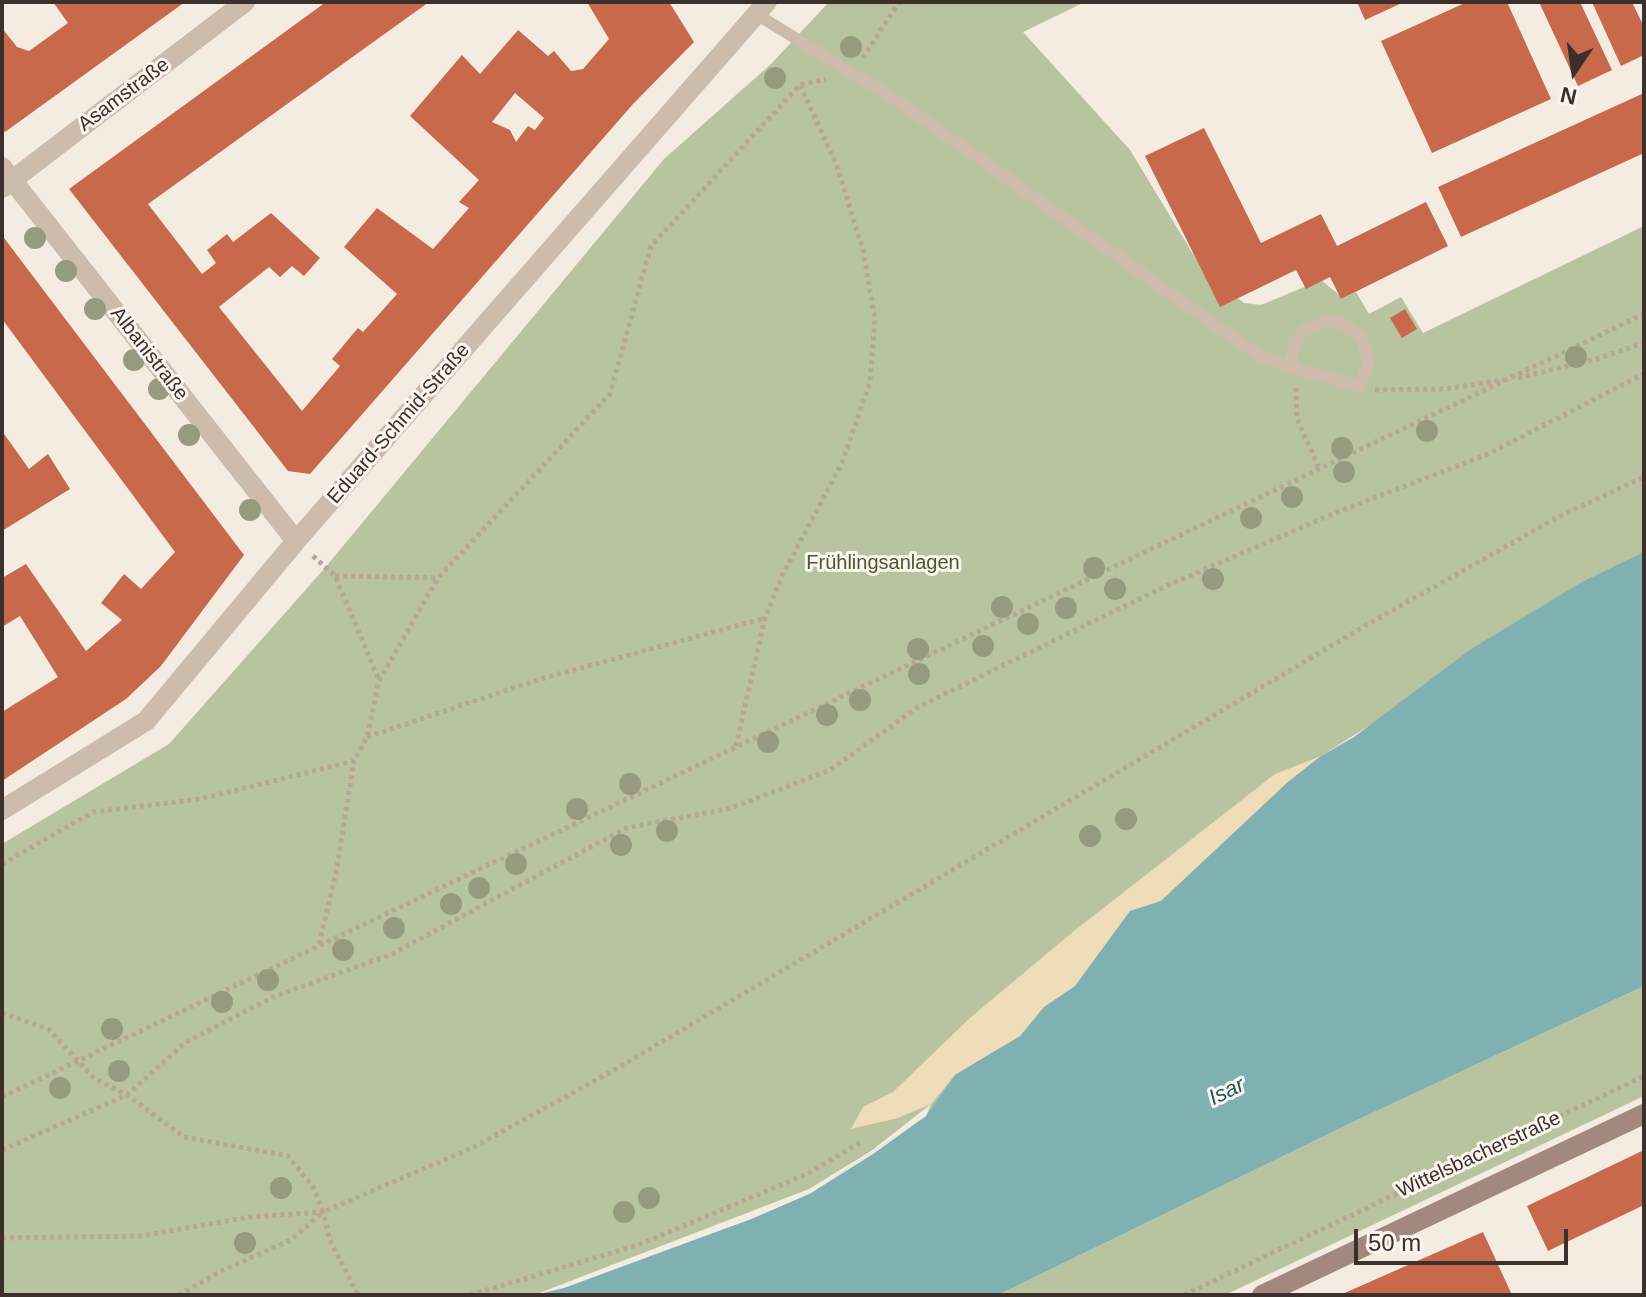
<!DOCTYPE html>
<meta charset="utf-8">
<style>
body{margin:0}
#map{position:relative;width:1646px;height:1297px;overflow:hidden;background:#f4ebe1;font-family:Arial,sans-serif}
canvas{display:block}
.frame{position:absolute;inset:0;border:4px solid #3b302b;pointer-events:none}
.north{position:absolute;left:1534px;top:32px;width:80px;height:80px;-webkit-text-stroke:6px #fbf5ee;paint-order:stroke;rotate:193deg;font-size:22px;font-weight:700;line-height:32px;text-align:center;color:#3b302b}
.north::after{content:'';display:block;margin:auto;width:28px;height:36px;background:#3b302b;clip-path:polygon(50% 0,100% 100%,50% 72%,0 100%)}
.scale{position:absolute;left:1354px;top:1229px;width:214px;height:36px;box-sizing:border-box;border:4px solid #3b302b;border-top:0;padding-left:10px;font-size:24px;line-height:28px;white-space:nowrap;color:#3b302b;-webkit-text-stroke:6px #fbf5ee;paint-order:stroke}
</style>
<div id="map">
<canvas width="1646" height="1297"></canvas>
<div class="frame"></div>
<div class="north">N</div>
<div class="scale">50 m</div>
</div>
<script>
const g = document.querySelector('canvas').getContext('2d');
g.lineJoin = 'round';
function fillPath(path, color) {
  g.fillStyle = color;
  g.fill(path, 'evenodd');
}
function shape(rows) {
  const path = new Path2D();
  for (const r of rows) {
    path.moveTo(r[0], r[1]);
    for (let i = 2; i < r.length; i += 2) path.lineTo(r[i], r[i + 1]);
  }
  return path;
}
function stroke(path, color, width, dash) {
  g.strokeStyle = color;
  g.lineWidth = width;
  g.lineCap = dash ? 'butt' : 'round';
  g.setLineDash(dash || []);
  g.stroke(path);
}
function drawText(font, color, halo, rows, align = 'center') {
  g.font = font + ' Arial,sans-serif';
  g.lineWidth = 6;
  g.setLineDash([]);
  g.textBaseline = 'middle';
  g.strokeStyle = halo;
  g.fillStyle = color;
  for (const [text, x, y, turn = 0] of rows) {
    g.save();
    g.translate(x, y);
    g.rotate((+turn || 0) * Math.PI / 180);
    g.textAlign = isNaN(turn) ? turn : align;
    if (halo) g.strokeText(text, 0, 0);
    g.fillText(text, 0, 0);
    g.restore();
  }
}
fillPath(shape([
 [829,2,1085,2,1023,32,1130,150,1204,272,1244,303,1261,305,1321,280,1343,298,1356,292,1369,314,1401,297,1423,333,1644,226,1644,552,1321,756,926,1116,811,1193,538,1295,2,1295,2,844,169,744,324,569,664,159,771,64],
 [1644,986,1644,1096,1225,1295,998,1295,1353,1122]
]), '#b8c4a0');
fillPath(shape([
 [1321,756,1288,782,1161,901,1130,912,1075,986,1044,1007,1020,1036,955,1075,931,1104,898,1118,851,1129,863,1107,893,1092,971,1017,1074,931,1275,774]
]), '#efdcb8');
fillPath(shape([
 [1644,552,1644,986,1353,1122,998,1295,538,1295,751,1219,811,1193,873,1154,926,1116,955,1075,1020,1036,1044,1007,1075,986,1130,911,1161,901,1288,782,1321,756,1354,737,1471,649,1582,582]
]), '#7fb0b2');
fillPath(shape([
 [931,1104,926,1116,811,1193,751,1219,564,1288,534,1295,809,1189,871,1151]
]), '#f4ebe1');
fillPath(shape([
 [53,2,185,2,5,132,2,128,2,28,17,47,29,51,68,23],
 [326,2,429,2,148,204,202,274,216,263,207,250,227,234,233,242,271,213,320,258,304,276,292,266,280,277,269,267,219,307,302,411,340,366,332,359,358,328,363,332,397,294,344,247,377,208,433,249,469,208,459,202,479,180,410,116,462,55,480,74,518,30,548,56,554,51,571,71,583,69,609,39,587,2,669,2,694,42,633,104,310,474,288,471,69,189],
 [515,93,544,118,535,130,528,126,516,142,510,130,492,122],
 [1357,2,1404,2,1365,20],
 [1467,2,1507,2,1551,99,1432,153,1381,41],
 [1539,2,1580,2,1612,70,1578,86],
 [1592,2,1632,2,1644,27,1644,55,1621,66],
 [1644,93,1644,153,1461,237,1438,187],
 [1204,128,1261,243,1321,214,1337,246,1426,202,1448,246,1341,299,1330,277,1306,289,1296,270,1220,307,1145,156],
 [4,238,244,555,161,666,126,699,2,781,2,712,58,677,20,616,2,627,2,578,26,564,86,651,122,620,101,603,124,574,141,589,175,552,2,319],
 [1405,309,1417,329,1402,338,1390,318],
 [2,431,29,469,48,454,70,489,2,531],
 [1644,1150,1644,1205,1548,1251,1527,1206],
 [1483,1232,1512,1295,1340,1295,1399,1269]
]), '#c8694b');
stroke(shape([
 [863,58,899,2],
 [1518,378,1596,359,1644,343],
 [1296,388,1297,419,1320,470],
 [1375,390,1445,389,1504,380],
 [313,556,335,576,379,680],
 [335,576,438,578],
 [367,737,537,680,765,618],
 [736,746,765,618,783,574,842,463,870,382,875,319,863,250,837,166,800,85],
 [2,864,93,812,200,799,354,761,367,737,379,681,438,578,610,394,651,246,800,85,826,79],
 [319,944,336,873,354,761],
 [2,1013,48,1029,94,1078,127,1095,184,1137,288,1156,313,1187,323,1212,472,1148,616,1069,1370,623,1558,517,1644,477],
 [2,1097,1644,314],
 [2,1150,127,1095,186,1042,273,997,392,954,626,828,731,808,830,770,918,707,1166,586,1335,513,1486,455,1644,374],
 [2,1238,140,1236,249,1217,323,1212,330,1240,358,1295],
 [179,1295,221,1271,291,1240,322,1213],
 [470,1295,638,1245,807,1174,861,1142],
 [1184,1295,1644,1076]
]), '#b9a596', 5, [4, 4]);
stroke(shape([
 [756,14,896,100,1259,356,1292,368],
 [1326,321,1340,322,1361,337,1369,362,1359,386,1292,368,1291,355,1295,342,1303,331,1326,321]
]), '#cdbbac', 12);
stroke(shape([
 [2,167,296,541],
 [2,188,245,2],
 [2,810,146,721,296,541,767,2]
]), '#cdbbac', 20);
stroke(shape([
 [1262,1295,1644,1114]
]), '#a18a7d', 20);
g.fillStyle = '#969b7f';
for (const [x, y] of [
 [851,47],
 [775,78],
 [35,238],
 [66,271],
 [95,309],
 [1576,357],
 [134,360],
 [159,389],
 [1427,431],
 [189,435],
 [1342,448],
 [1344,472],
 [1292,497],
 [250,510],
 [1251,518],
 [1094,568],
 [1213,579],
 [1115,589],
 [1002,607],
 [1066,608],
 [1028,624],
 [983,646],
 [918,649],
 [919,674],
 [860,700],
 [827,715],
 [768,742],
 [630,784],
 [577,809],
 [1126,819],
 [667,831],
 [1090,836],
 [621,845],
 [516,864],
 [479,888],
 [451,904],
 [394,928],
 [343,950],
 [268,980],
 [222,1002],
 [112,1029],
 [119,1071],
 [60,1088],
 [281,1188],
 [649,1198],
 [624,1212],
 [245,1243]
]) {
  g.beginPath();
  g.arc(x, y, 11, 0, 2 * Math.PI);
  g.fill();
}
drawText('20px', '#3b302b', '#fbf5ee', [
 ["Asamstraße",124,95,-37],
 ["Albanistraße",149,354,52],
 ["Eduard-Schmid-Straße",399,424,-49],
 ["Wittelsbacherstraße",1479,1155,-25]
]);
drawText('20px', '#4a5a2e', '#fbf5ee', [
 ["Frühlingsanlagen",883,563]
]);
drawText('italic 22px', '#1f5a5e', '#fbf5ee', [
 ["Isar",1227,1092,-26]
]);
</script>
